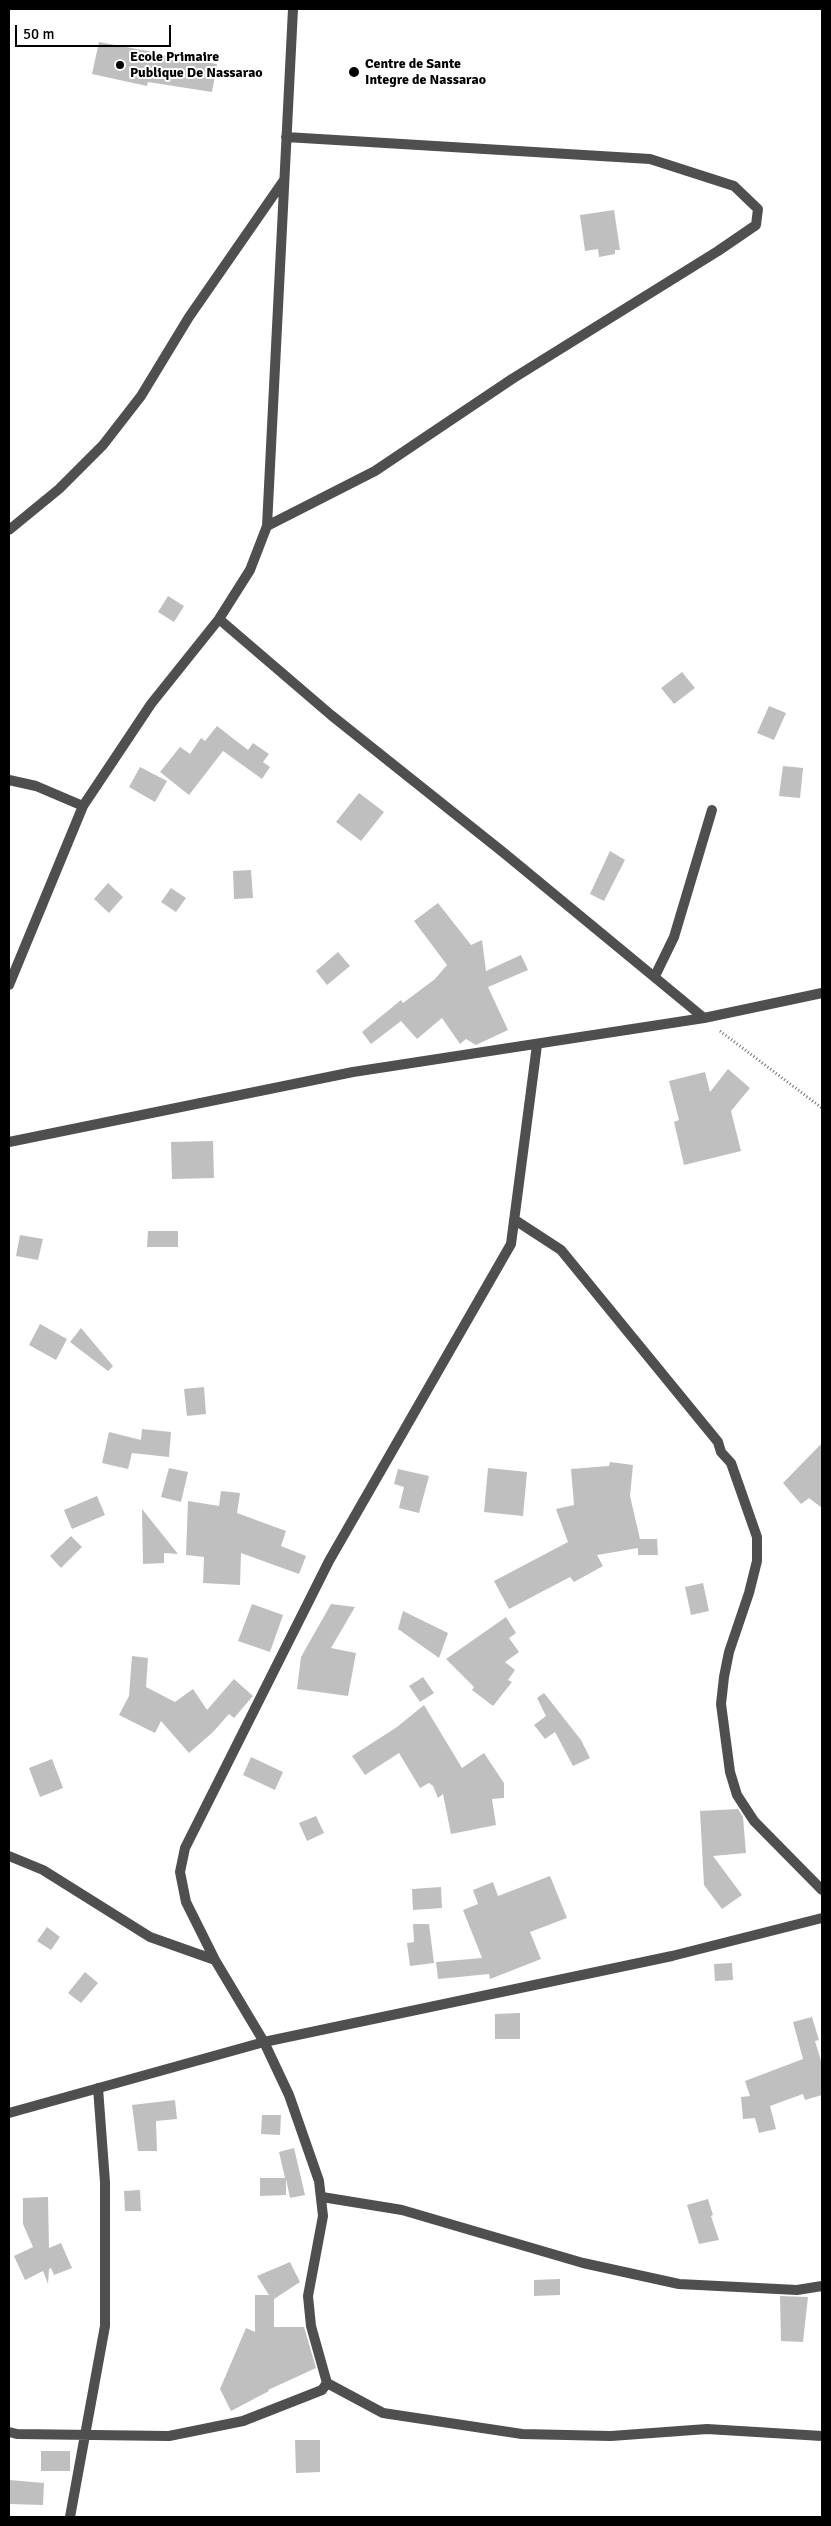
<!DOCTYPE html>
<style>
body{margin:0}
#map{position:relative;width:831px;height:2526px;overflow:hidden;background:#fff;font-family:Signika,sans-serif}
canvas{display:block}
.frame{position:absolute;inset:0;border:10px solid #000;pointer-events:none}
.scale{position:absolute;left:15px;top:25px;width:156px;height:22px;box-sizing:border-box;border:2px solid #000;border-top:0;padding-left:6px;font-size:15px;line-height:18px;white-space:nowrap;color:#000;-webkit-text-stroke:4px #fff;paint-order:stroke}
</style>
<div id="map">
<canvas width="831" height="2526"></canvas>
<div class="frame"></div>
<div class="scale">50 m</div>
</div>
<script>
const g = document.querySelector('canvas').getContext('2d');
g.lineJoin = 'round';
function fillPath(path, color) {
  g.fillStyle = color;
  g.fill(path, 'evenodd');
}
function shape(rows) {
  const path = new Path2D();
  for (const r of rows) {
    path.moveTo(r[0], r[1]);
    for (let i = 2; i < r.length; i += 2) path.lineTo(r[i], r[i + 1]);
  }
  return path;
}
function stroke(path, color, width, dash) {
  g.strokeStyle = color;
  g.lineWidth = width;
  g.lineCap = dash ? 'butt' : 'round';
  g.setLineDash(dash || []);
  g.stroke(path);
}
function drawText(font, color, halo, rows, align = 'center') {
  g.font = font + ' Signika,sans-serif';
  g.lineWidth = 4;
  g.setLineDash([]);
  g.textBaseline = 'middle';
  g.strokeStyle = halo;
  g.fillStyle = color;
  for (const [text, x, y, turn = 0] of rows) {
    g.save();
    g.translate(x, y);
    g.rotate((+turn || 0) * Math.PI / 180);
    g.textAlign = isNaN(turn) ? turn : align;
    if (halo) g.strokeText(text, 0, 0);
    g.fillText(text, 0, 0);
    g.restore();
  }
}
fillPath(shape([
 [99,42,153,52,153,54,217,64,212,92,148,82,147,86,92,74],
 [614,210,620,250,615,250,615,254,599,257,598,249,585,251,580,215],
 [168,596,184,606,174,622,158,612],
 [682,672,695,688,674,704,661,688],
 [769,706,786,713,774,740,757,733],
 [217,726,248,750,253,743,269,754,263,762,270,767,262,779,223,751,189,795,160,772,180,747,190,754,201,738,205,741],
 [783,766,803,768,800,798,779,796],
 [140,767,167,781,155,802,129,787],
 [359,793,384,812,361,841,336,822],
 [610,851,625,860,604,901,590,894],
 [251,870,253,898,234,899,233,871],
 [108,883,123,897,109,913,94,899],
 [171,888,186,898,176,912,161,902],
 [438,903,471,945,482,940,486,971,521,955,528,970,488,987,508,1030,476,1045,466,1039,460,1044,442,1018,417,1039,401,1021,371,1044,362,1032,401,1000,403,1003,435,979,447,965,414,921],
 [338,952,350,966,327,985,316,971],
 [728,1069,750,1088,731,1111,741,1151,684,1165,674,1122,679,1120,669,1081,705,1072,710,1092],
 [213,1141,214,1178,172,1179,171,1142],
 [148,1231,178,1231,178,1247,147,1247],
 [20,1235,43,1239,38,1260,16,1256],
 [40,1324,67,1339,56,1360,29,1345],
 [81,1328,113,1366,108,1371,70,1342],
 [204,1387,206,1414,187,1416,184,1389],
 [142,1429,171,1432,169,1457,132,1453,128,1469,102,1463,109,1432,141,1440],
 [822,1443,822,1508,809,1498,801,1504,783,1483],
 [610,1462,633,1465,630,1496,640,1539,657,1539,658,1555,638,1555,638,1548,597,1555,603,1566,574,1582,570,1577,509,1609,494,1581,568,1542,556,1509,574,1505,571,1469,609,1466],
 [169,1468,188,1472,181,1502,161,1497],
 [488,1468,527,1472,523,1516,484,1512],
 [398,1469,429,1476,419,1513,399,1508,404,1487,394,1484],
 [221,1491,240,1493,237,1513,286,1531,281,1546,306,1556,299,1574,241,1553,240,1585,203,1583,204,1557,186,1555,188,1501,219,1506],
 [97,1496,105,1515,72,1529,64,1510],
 [142,1509,178,1554,164,1553,164,1563,143,1564],
 [71,1536,82,1547,61,1568,50,1556],
 [703,1583,709,1611,691,1615,685,1587],
 [252,1604,283,1615,270,1652,238,1641],
 [331,1604,355,1607,331,1648,356,1653,348,1696,297,1689,301,1657],
 [403,1611,448,1633,439,1658,398,1629],
 [506,1617,516,1633,509,1638,519,1652,505,1662,515,1670,508,1680,512,1682,493,1706,472,1690,474,1687,446,1659],
 [132,1656,148,1658,146,1687,175,1702,193,1689,207,1710,234,1679,253,1696,234,1718,229,1714,213,1732,189,1753,161,1721,155,1733,119,1715,129,1696],
 [423,1677,434,1693,420,1702,409,1686],
 [544,1693,581,1740,590,1758,573,1766,555,1732,545,1739,534,1725,546,1716,537,1698],
 [424,1705,462,1768,484,1753,504,1783,504,1798,492,1799,496,1825,451,1834,443,1794,438,1798,433,1786,429,1783,420,1788,399,1753,365,1775,352,1756,397,1727],
 [251,1757,283,1772,275,1790,243,1775],
 [52,1759,63,1788,40,1797,29,1768],
 [738,1809,743,1817,746,1853,713,1856,742,1895,722,1909,704,1885,700,1811],
 [316,1816,324,1833,307,1841,299,1823],
 [550,1876,567,1918,530,1932,541,1959,490,1979,489,1974,438,1979,436,1962,482,1958,463,1910,478,1904,473,1890,493,1882,498,1896],
 [441,1887,442,1908,413,1910,412,1889],
 [413,1924,429,1924,434,1963,410,1966,407,1943,414,1942],
 [47,1927,60,1937,51,1950,37,1941],
 [732,1963,733,1980,715,1981,714,1964],
 [85,1972,98,1983,81,2003,68,1993],
 [520,2013,520,2039,495,2039,495,2014],
 [812,2017,819,2040,815,2041,822,2064,822,2095,805,2100,803,2094,770,2106,776,2129,759,2133,755,2118,743,2119,741,2097,750,2096,745,2081,803,2059,793,2022],
 [175,2100,177,2119,156,2121,157,2151,138,2151,132,2105],
 [262,2115,281,2115,280,2135,261,2134],
 [294,2148,305,2195,290,2198,286,2179,286,2195,260,2196,260,2178,285,2178,279,2152],
 [140,2190,141,2211,125,2211,124,2191],
 [48,2197,49,2248,61,2243,72,2268,54,2275,51,2268,49,2269,48,2284,43,2271,25,2280,14,2256,33,2247,23,2224,23,2198],
 [708,2199,713,2215,711,2216,719,2240,699,2244,687,2205],
 [290,2262,300,2282,274,2299,274,2327,304,2327,316,2368,268,2390,269,2391,231,2411,220,2389,246,2328,255,2332,255,2295,269,2295,257,2276],
 [560,2279,560,2295,534,2296,534,2280],
 [780,2296,808,2297,803,2342,781,2341],
 [295,2440,320,2440,320,2472,296,2473],
 [41,2451,70,2451,70,2471,41,2471],
 [9,2480,44,2483,43,2505,9,2504]
]), '#bfbfbf');
stroke(shape([
 [720,1031,822,1108]
]), '#717171', 3, [1, 2.5]);
stroke(shape([
 [267,526,375,471,512,379,718,251,756,225,758,209,734,186,650,159,286,137],
 [9,530,59,489,103,445,141,396,189,317,284,180],
 [219,619,331,715,504,853,704,1018],
 [9,780,36,786,83,806],
 [655,976,674,937,712,810],
 [9,985,83,806,151,704,219,619,250,570,267,526,293,9],
 [537,1045,511,1244,329,1561,185,1848,180,1872,186,1902,215,1960,264,2042,289,2095,319,2181,323,2216,308,2296,311,2326,327,2383,383,2413,522,2434,611,2436,707,2429,822,2436],
 [9,1142,353,1072,704,1018,822,993],
 [515,1220,561,1250,718,1442,721,1452,731,1463,757,1537,757,1561,749,1593,729,1652,724,1677,721,1704,730,1772,737,1795,754,1821,822,1890],
 [9,1856,43,1870,150,1937,215,1960],
 [9,2113,264,2042,672,1956,822,1918],
 [322,2197,402,2210,583,2263,679,2284,797,2290,822,2286],
 [9,2432,17,2434,169,2436,243,2421,322,2390,327,2383],
 [70,2517,105,2326,105,2182,98,2088]
]), '#4f4f4f', 10);
for (const [x, y, r, color] of [
 [120,65,5,"#000"],
 [354,72,6,"#000"]
]) {
  const dot = new Path2D();
  dot.arc(x, y, r, 0, 2 * Math.PI);
  g.fillStyle = color;
  g.fill(dot);
  stroke(dot, '#fff', 2);
}
drawText('bold 14px', '#000', '#fff', [
 ["Ecole Primaire",130,57],
 ["Publique De Nassarao",130,73],
 ["Centre de Sante",365,64],
 ["Integre de Nassarao",365,80]
], 'left');
</script>
